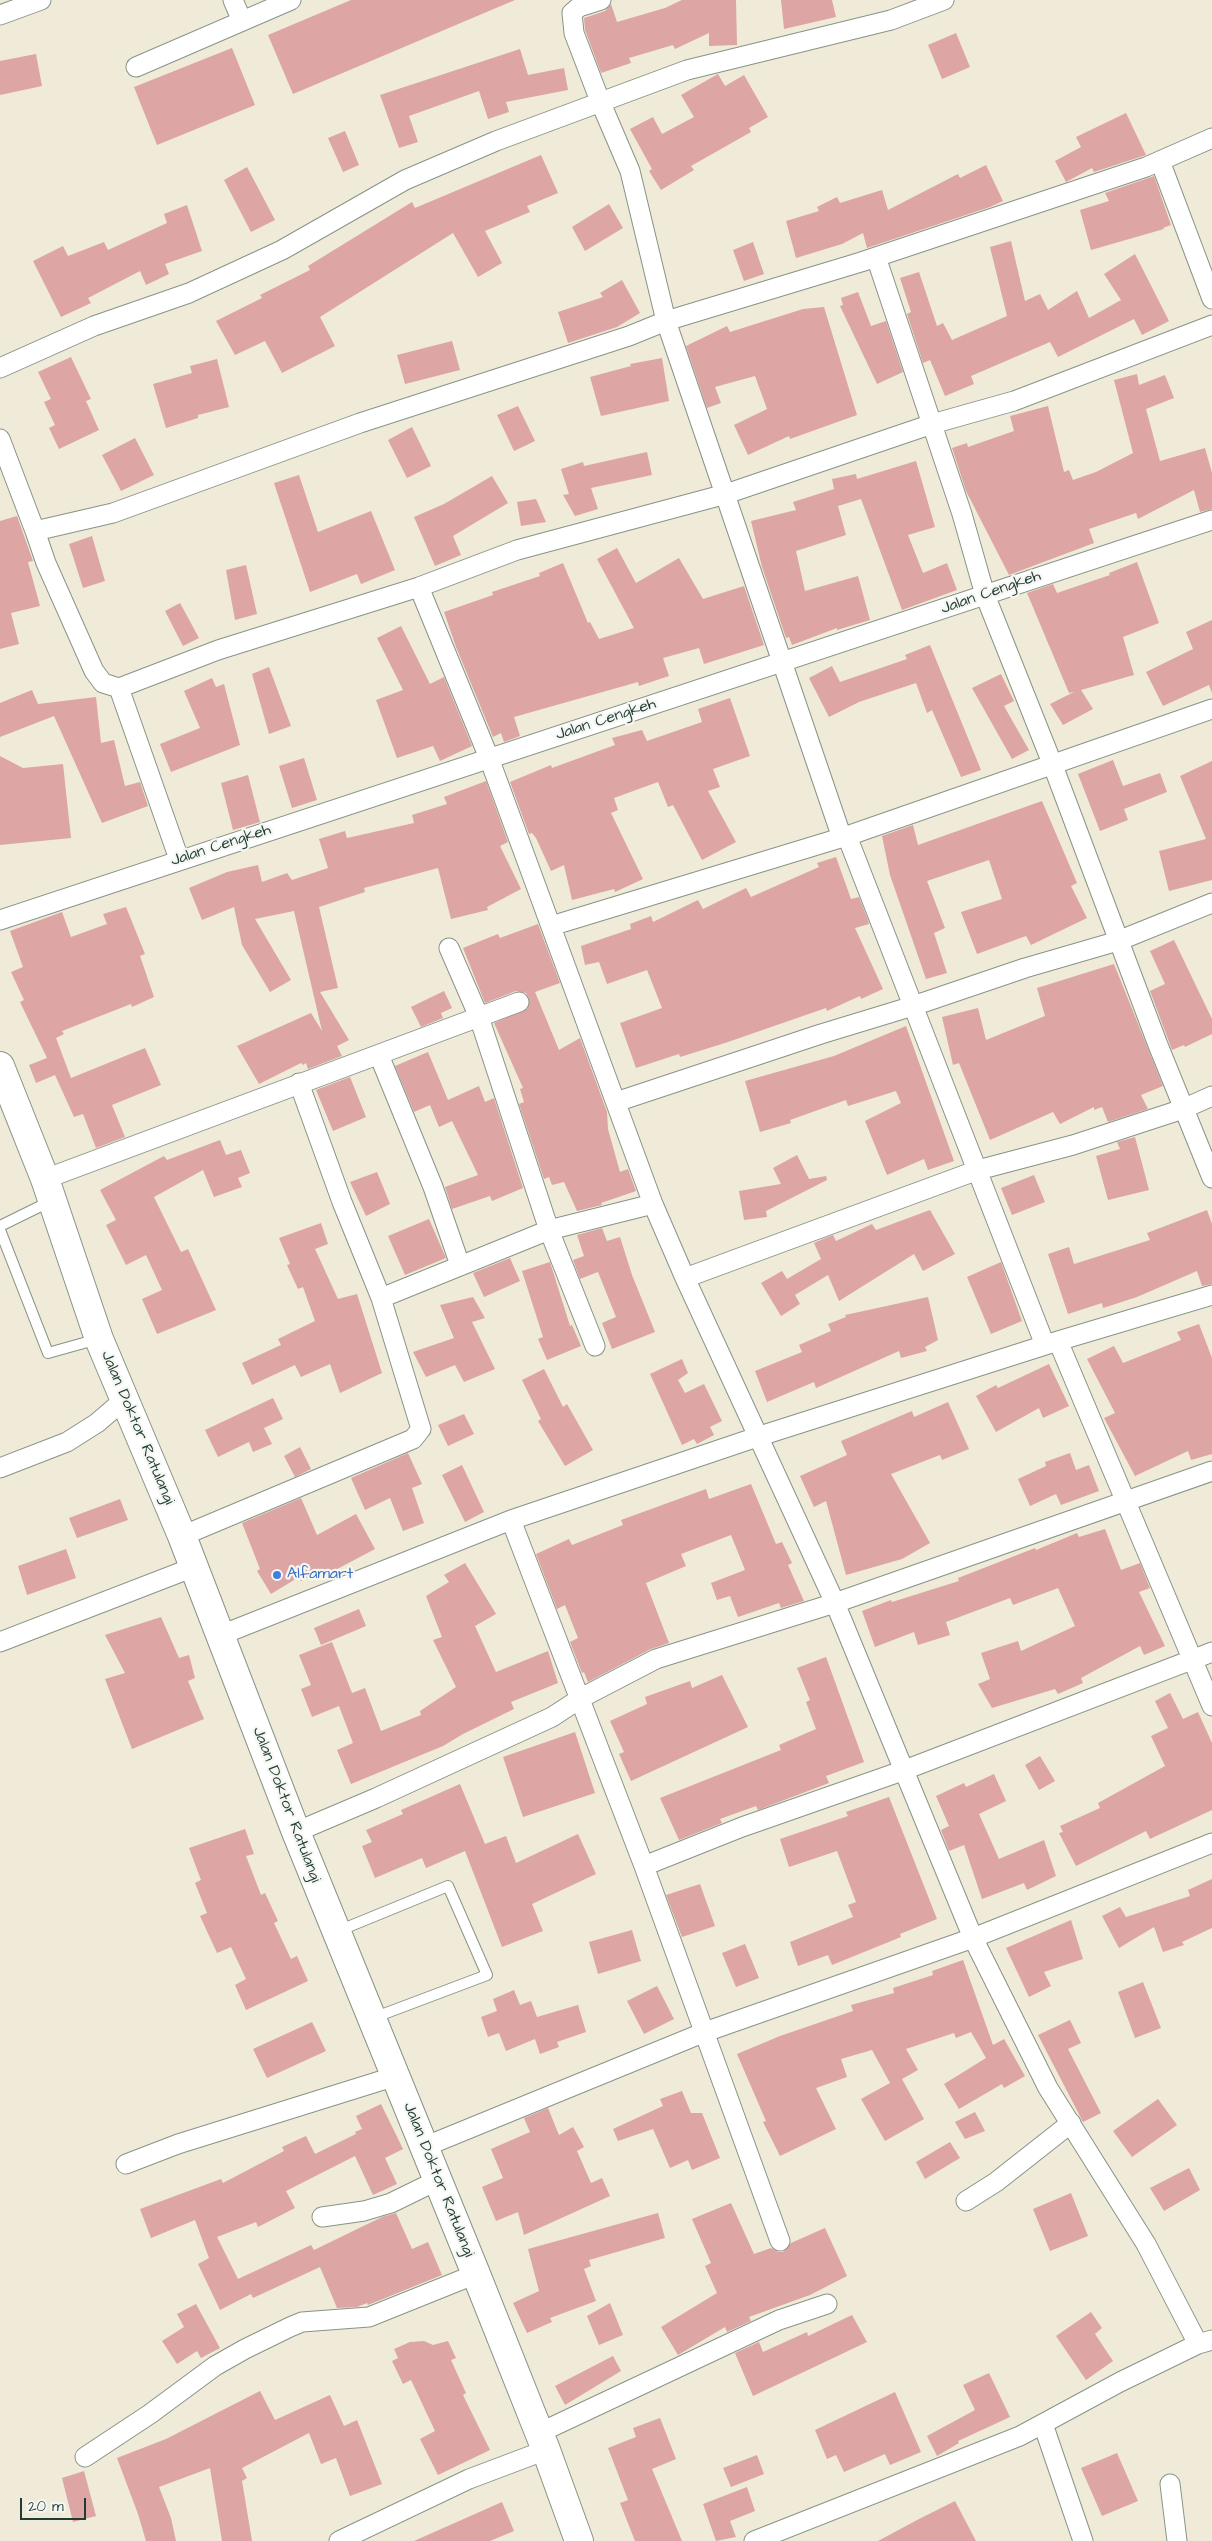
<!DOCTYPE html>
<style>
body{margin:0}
#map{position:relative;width:1212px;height:2541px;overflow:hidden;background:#efebd8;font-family:"Architects Daughter",sans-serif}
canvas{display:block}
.scale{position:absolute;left:20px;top:2498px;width:66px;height:22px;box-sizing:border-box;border:2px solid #1f3d34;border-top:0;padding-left:6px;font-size:15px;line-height:18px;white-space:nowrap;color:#1f3d34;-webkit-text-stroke:4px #f6f6f2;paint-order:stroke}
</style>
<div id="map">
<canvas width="1212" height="2541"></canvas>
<div class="scale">20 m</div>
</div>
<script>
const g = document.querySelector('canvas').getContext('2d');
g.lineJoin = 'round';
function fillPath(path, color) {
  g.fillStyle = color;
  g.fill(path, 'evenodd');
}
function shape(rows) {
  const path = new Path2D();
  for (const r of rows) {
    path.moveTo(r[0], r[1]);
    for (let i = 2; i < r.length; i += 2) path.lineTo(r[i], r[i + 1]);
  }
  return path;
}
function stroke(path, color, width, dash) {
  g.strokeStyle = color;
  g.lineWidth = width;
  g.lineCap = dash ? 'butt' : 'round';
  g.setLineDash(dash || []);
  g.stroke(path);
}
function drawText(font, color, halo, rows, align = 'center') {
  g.font = font + ' "Architects Daughter",sans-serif';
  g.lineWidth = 4.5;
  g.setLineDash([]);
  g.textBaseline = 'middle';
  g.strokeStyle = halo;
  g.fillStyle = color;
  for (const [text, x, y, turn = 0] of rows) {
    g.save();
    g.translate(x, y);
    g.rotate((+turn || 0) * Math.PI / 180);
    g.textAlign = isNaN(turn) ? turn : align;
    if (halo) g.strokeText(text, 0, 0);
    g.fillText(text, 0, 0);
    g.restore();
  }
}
fillPath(shape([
 [351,0,515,0,293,94,268,35],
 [682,0,736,0,737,45,709,46,709,33,675,49,673,45,629,58,631,63,601,73,585,30,584,18,605,11,611,4,617,22,665,8],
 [781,0,832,0,836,17,784,29],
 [956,33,970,67,942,79,928,45],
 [232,48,255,105,157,145,134,87],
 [520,49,528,75,564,68,568,90,506,102,509,112,488,119,479,91,409,116,418,142,399,148,380,95],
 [36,54,42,86,0,95,0,61],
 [718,74,725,86,744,75,768,117,749,128,751,132,691,166,694,170,661,190,649,171,652,169,630,129,653,117,662,134,694,117,681,95],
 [1126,113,1146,155,1094,172,1092,168,1066,182,1055,161,1081,147,1076,137],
 [345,131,359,165,343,172,328,138],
 [541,155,558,193,527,206,530,212,485,231,502,263,478,277,453,233,320,317,335,346,282,373,265,341,235,355,216,321,262,298,260,295,310,270,308,266,412,202,415,208],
 [986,165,1003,201,990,207,867,248,863,233,842,244,796,258,786,221,819,211,817,207,837,197,840,203,882,190,888,210,958,174,960,178],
 [247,167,275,220,251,232,224,180],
 [1154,176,1171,225,1163,228,1164,229,1091,250,1080,210,1109,201,1105,193],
 [609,204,623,228,585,251,572,227],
 [187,205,202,251,165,264,169,274,146,285,140,271,88,298,91,303,61,317,33,261,63,246,68,256,104,242,108,250,167,223,164,214],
 [1011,241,1025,301,1040,294,1048,310,1077,291,1089,318,1121,300,1104,274,1135,254,1169,321,1142,335,1134,319,1058,357,1050,342,971,376,974,384,945,396,930,360,923,363,907,314,911,312,900,278,919,272,937,326,943,323,952,340,1007,316,990,247],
 [753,242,764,274,744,281,733,250],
 [622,280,640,313,617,327,568,343,558,312,603,297,600,293],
 [858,292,871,326,886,321,903,372,877,384,840,306,843,305,841,298],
 [824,307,857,415,790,439,789,436,748,455,734,425,767,409,755,376,715,387,721,403,707,408,686,346,727,326,730,332,803,309],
 [452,341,460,370,405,384,397,355],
 [71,357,91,399,86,401,99,430,59,449,49,428,55,425,44,402,51,399,38,372],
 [662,358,669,401,601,416,590,377,631,366,630,364],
 [217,359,229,407,198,415,198,418,166,428,153,384,192,373,190,366],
 [1137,374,1139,385,1165,375,1174,398,1146,409,1160,461,1205,448,1212,473,1212,509,1200,512,1194,490,1138,519,1136,513,1089,529,1094,543,1009,575,966,491,952,448,967,443,968,447,1014,431,1010,416,1048,406,1064,472,1069,470,1073,480,1096,472,1133,453,1114,380],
 [518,406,535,441,514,451,497,415],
 [412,427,431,466,407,478,388,440],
 [135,438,154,475,121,491,102,455],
 [647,452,652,475,591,488,598,509,575,516,563,495,569,494,561,469,583,462,584,466],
 [916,461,935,527,908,535,923,573,947,563,957,590,902,610,861,499,838,506,846,535,796,551,805,591,858,576,870,620,837,630,837,628,792,645,789,637,786,638,762,567,751,521,796,510,793,502,834,489,832,479,856,474,857,479],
 [299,475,318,532,371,511,395,570,361,584,357,574,310,592,274,483],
 [492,476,508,503,453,536,461,555,435,566,414,517,444,504],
 [536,499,546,522,521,526,517,502],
 [17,516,33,561,28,562,40,606,11,613,19,644,0,649,0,521],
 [92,536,105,581,83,588,69,544],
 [617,548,636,583,679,558,703,599,744,586,764,645,704,664,699,648,663,658,669,676,639,686,638,682,514,717,520,736,504,742,501,733,493,737,456,647,444,612,493,595,492,592,540,576,539,573,563,563,588,623,590,622,599,639,634,628,597,559],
 [1137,562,1159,623,1123,637,1134,675,1081,690,1093,709,1063,725,1050,704,1074,692,1069,693,1027,593,1053,584,1057,593,1110,575,1109,573],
 [246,565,257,614,235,620,226,570],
 [180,603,199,638,183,646,165,611],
 [1212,620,1212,693,1209,685,1163,706,1146,672,1193,649,1186,632],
 [401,626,430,684,444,677,472,746,440,761,433,746,397,758,376,700,403,690,377,638],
 [930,645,981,770,961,777,932,710,927,713,916,683,859,702,829,717,809,678,832,666,840,682,907,659,905,655],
 [269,667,291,726,269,734,252,674],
 [1001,674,1014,701,1004,706,1029,750,1012,759,972,688],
 [212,678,216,687,224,684,240,745,171,772,160,744,200,728,184,691],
 [32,690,38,704,96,697,101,743,114,740,125,786,140,782,148,806,102,823,54,716,0,737,0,703],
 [730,698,750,756,713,769,720,787,708,791,736,842,702,860,673,805,668,807,658,782,614,798,618,810,611,813,643,879,615,892,614,889,572,900,564,865,551,871,536,838,532,833,529,834,510,782,551,765,552,768,615,745,612,738,642,730,647,741,702,722,698,709],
 [0,756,23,768,63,764,71,838,0,845],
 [304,758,317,800,292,808,279,766],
 [1113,760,1123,786,1160,773,1167,792,1124,809,1128,820,1100,831,1078,774],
 [1212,761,1212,880,1169,891,1159,851,1206,839,1180,776],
 [248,775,260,822,233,830,221,783],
 [486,781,508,842,500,846,521,889,487,907,488,910,451,919,438,868,364,888,365,892,319,907,338,988,320,992,349,1040,337,1046,342,1056,308,1069,306,1063,303,1065,301,1063,259,1084,237,1046,311,1013,322,1031,294,911,255,919,291,980,270,992,242,945,234,907,202,920,189,888,227,872,258,865,262,882,287,873,292,880,328,868,319,839,345,831,347,838,414,823,412,815,447,804,444,797],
 [1042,801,1077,883,1071,886,1087,918,1031,945,1026,936,977,954,961,912,1002,899,989,860,927,881,945,928,934,933,947,973,926,979,890,875,882,836,913,825,918,845],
 [836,857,851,899,859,897,868,920,869,924,855,928,883,989,861,999,860,996,827,1011,826,1008,725,1043,680,1057,679,1054,636,1068,620,1023,662,1008,647,970,607,984,599,962,585,965,581,946,631,929,630,924,651,916,653,922,698,900,703,909,746,888,751,897,819,867,817,863],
 [126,907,145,954,140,956,154,997,132,1007,131,1004,62,1031,64,1034,56,1038,71,1078,145,1048,161,1085,112,1105,125,1137,96,1148,83,1114,74,1117,55,1075,36,1083,29,1065,47,1058,20,1002,24,1000,11,972,23,967,10,931,62,912,71,937,107,924,103,914],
 [538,924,560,983,535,992,559,1050,580,1038,607,1112,608,1129,620,1172,628,1169,636,1191,601,1203,602,1205,577,1211,564,1182,552,1185,549,1177,544,1179,519,1104,524,1102,520,1089,523,1088,494,1023,527,1009,529,998,526,993,516,991,485,1003,463,948,498,934,500,938],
 [1174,940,1212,1019,1212,1034,1185,1047,1184,1045,1172,1050,1150,991,1165,984,1150,951],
 [1114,964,1163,1086,1141,1095,1148,1109,1108,1122,1102,1107,1094,1110,1094,1107,1060,1124,1053,1112,990,1140,959,1063,953,1065,942,1017,978,1008,986,1040,1045,1016,1037,988],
 [444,991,452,1008,441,1013,443,1018,421,1027,411,1007],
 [906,1026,954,1161,928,1170,924,1159,887,1175,865,1121,901,1103,896,1091,848,1106,846,1100,790,1120,791,1123,760,1132,745,1081,834,1056],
 [428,1052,448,1100,479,1086,485,1102,494,1098,523,1188,492,1201,490,1196,452,1209,445,1187,478,1175,452,1121,439,1127,430,1105,414,1112,395,1066],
 [350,1077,366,1117,333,1131,316,1090],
 [1135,1137,1149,1190,1108,1200,1096,1156,1120,1149,1117,1142],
 [220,1140,226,1155,241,1150,250,1173,238,1178,242,1187,214,1197,203,1170,154,1197,181,1252,188,1249,216,1310,157,1334,142,1299,162,1290,146,1255,126,1265,106,1225,116,1220,100,1190,164,1156,167,1160],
 [797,1155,809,1179,826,1176,827,1180,766,1211,767,1217,744,1220,739,1191,781,1184,773,1168],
 [377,1172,390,1204,366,1216,350,1182],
 [1034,1175,1045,1202,1012,1215,1001,1188],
 [930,1210,955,1254,923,1271,914,1254,839,1301,828,1275,795,1295,800,1304,781,1316,761,1283,782,1271,787,1279,821,1259,814,1243,823,1239,833,1235,836,1241,872,1224,876,1230],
 [1207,1210,1212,1224,1212,1284,1202,1286,1197,1271,1137,1297,1103,1308,1102,1303,1068,1314,1048,1254,1069,1247,1074,1264,1150,1240,1147,1233],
 [429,1219,446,1258,405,1275,388,1236],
 [321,1223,328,1244,315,1249,338,1299,357,1294,382,1373,340,1393,330,1364,301,1377,295,1365,252,1385,242,1363,281,1345,278,1339,315,1321,303,1287,298,1289,287,1265,290,1264,279,1238],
 [602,1228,607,1241,620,1237,632,1275,655,1332,612,1349,602,1323,616,1317,598,1272,580,1279,573,1260,584,1256,577,1235],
 [510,1258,520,1281,484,1297,473,1273],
 [550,1262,570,1326,572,1325,581,1346,547,1360,538,1339,543,1337,522,1271],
 [1001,1262,1022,1321,991,1334,967,1277],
 [473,1297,485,1318,472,1322,495,1369,464,1382,455,1365,426,1377,413,1352,454,1338,440,1305],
 [928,1297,938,1340,925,1347,927,1351,901,1358,899,1351,816,1388,814,1382,767,1402,755,1371,802,1352,799,1345,831,1331,828,1324,846,1317,845,1315],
 [1199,1324,1212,1358,1212,1454,1191,1460,1188,1451,1135,1476,1104,1418,1115,1413,1087,1359,1114,1346,1123,1363,1181,1340,1177,1332],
 [682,1359,688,1373,678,1380,685,1393,704,1384,722,1421,710,1427,714,1435,697,1444,694,1439,682,1445,650,1374],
 [1049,1364,1069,1406,1043,1418,1039,1408,996,1432,976,1396,996,1385,998,1388],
 [544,1369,563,1407,567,1404,593,1450,565,1466,538,1421,541,1419,522,1380],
 [273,1398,283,1419,264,1428,272,1444,253,1452,249,1442,218,1457,205,1430],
 [948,1402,969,1449,942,1460,940,1455,891,1474,930,1543,902,1559,846,1575,826,1501,814,1507,800,1476,847,1455,841,1441,912,1411,914,1417],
 [464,1414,474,1434,448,1446,438,1425],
 [300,1447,311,1469,295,1477,284,1456],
 [408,1453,422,1484,412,1488,424,1523,403,1531,390,1498,365,1510,351,1478],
 [1070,1453,1076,1470,1089,1465,1099,1491,1061,1505,1056,1494,1030,1506,1018,1479,1046,1466,1045,1462],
 [462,1465,484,1512,465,1522,442,1475],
 [751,1484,776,1544,782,1542,792,1563,788,1565,804,1601,781,1608,779,1603,738,1617,730,1596,717,1600,711,1583,745,1570,731,1535,681,1554,686,1566,646,1583,669,1643,651,1649,588,1682,584,1672,582,1673,570,1642,578,1638,565,1605,557,1609,536,1554,569,1539,572,1545,623,1525,621,1520,706,1489,709,1499],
 [301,1498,317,1535,356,1514,375,1549,326,1575,323,1569,301,1581,299,1577,271,1594,257,1571,260,1569,242,1523],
 [120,1499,128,1520,77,1538,69,1518],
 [1105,1529,1121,1570,1140,1563,1150,1588,1139,1592,1165,1646,1144,1655,1140,1646,1081,1678,1083,1683,1058,1694,1055,1689,992,1708,978,1684,990,1679,981,1653,1018,1641,1021,1651,1075,1626,1058,1588,1013,1605,1010,1598,946,1622,950,1635,918,1645,914,1632,875,1647,862,1611,891,1600,892,1602,959,1581,958,1578,1035,1548,1036,1550,1077,1533,1079,1537],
 [66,1549,76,1578,27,1595,18,1566],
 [465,1563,496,1614,475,1626,496,1672,548,1651,558,1683,511,1702,514,1709,463,1734,443,1746,351,1784,337,1750,353,1743,339,1706,312,1717,301,1689,311,1685,299,1655,332,1642,352,1693,365,1688,381,1731,421,1715,420,1711,456,1687,433,1640,442,1637,426,1596,449,1582,444,1575],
 [359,1609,366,1626,321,1645,314,1628],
 [161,1617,179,1658,189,1655,195,1678,188,1681,204,1719,132,1749,105,1679,125,1673,105,1635],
 [826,1657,864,1762,826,1776,829,1783,758,1810,756,1806,720,1819,722,1823,679,1840,660,1798,781,1750,779,1745,816,1729,806,1702,810,1700,797,1668],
 [722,1675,748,1727,631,1781,619,1754,624,1752,610,1721,647,1704,645,1697,690,1681,692,1688],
 [1170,1693,1183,1719,1198,1712,1212,1743,1212,1810,1150,1839,1146,1831,1076,1866,1059,1833,1063,1832,1060,1826,1100,1808,1098,1803,1165,1766,1151,1736,1168,1728,1155,1701],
 [575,1732,595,1793,523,1817,503,1757],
 [1040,1756,1055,1781,1039,1790,1025,1765],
 [994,1774,1006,1801,979,1814,999,1859,1044,1840,1056,1876,1027,1890,1024,1883,982,1899,964,1845,949,1851,941,1830,949,1826,936,1796,964,1783,966,1787],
 [460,1784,485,1844,506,1836,516,1863,578,1834,596,1874,532,1904,543,1931,502,1947,465,1851,426,1868,422,1858,375,1878,362,1846,372,1842,366,1830,403,1814,401,1810],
 [889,1797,937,1919,900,1934,901,1937,832,1965,828,1955,798,1966,790,1942,853,1917,848,1905,856,1902,837,1851,789,1867,780,1839,848,1816,846,1812],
 [245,1829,254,1854,246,1856,261,1895,265,1893,278,1921,274,1923,291,1959,297,1956,308,1981,246,2010,235,1985,246,1979,231,1947,217,1953,200,1916,207,1913,195,1883,201,1880,189,1848],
 [1212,1879,1212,1928,1182,1942,1184,1945,1163,1952,1154,1927,1119,1948,1102,1916,1120,1907,1126,1917,1190,1896,1188,1890],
 [700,1884,715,1926,682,1937,666,1895],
 [1071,1920,1083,1959,1044,1972,1051,1986,1029,1997,1006,1948],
 [632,1930,641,1961,598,1974,589,1942],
 [745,1944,759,1978,736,1987,722,1953],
 [963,1960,993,2045,1004,2039,1025,2076,1004,2088,1002,2084,959,2109,944,2084,986,2058,971,2032,956,2038,954,2033,906,2049,918,2070,902,2079,924,2119,885,2141,861,2099,890,2083,872,2050,841,2059,847,2077,816,2088,836,2129,780,2156,763,2122,766,2121,737,2054,780,2036,853,2011,851,2005,894,1993,893,1988,933,1975,932,1971],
 [1143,1982,1161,2028,1135,2038,1118,1992],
 [657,1986,674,2019,644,2034,627,2001],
 [514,1990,520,2005,531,2001,537,2017,578,2005,586,2032,557,2042,559,2047,540,2054,535,2039,506,2051,499,2033,488,2037,481,2017,497,2011,493,1999],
 [1070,2020,1081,2043,1068,2049,1101,2113,1083,2122,1038,2035],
 [312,2022,326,2051,267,2078,253,2049],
 [682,2091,691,2113,702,2113,720,2158,692,2170,688,2160,670,2168,653,2129,618,2141,613,2129,663,2106,660,2099],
 [1158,2099,1177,2125,1132,2157,1113,2131],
 [381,2104,403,2149,385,2158,397,2184,373,2195,355,2156,286,2191,295,2208,258,2227,256,2222,217,2237,238,2279,311,2245,314,2250,382,2217,396,2213,412,2249,428,2242,442,2275,368,2305,367,2303,357,2307,337,2308,320,2267,253,2298,251,2294,220,2310,198,2264,209,2258,195,2220,151,2238,140,2209,221,2179,223,2183,284,2151,282,2147,306,2136,315,2154,356,2134,355,2132,362,2129,356,2116],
 [548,2108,559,2135,573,2127,584,2147,577,2151,591,2183,602,2178,610,2196,524,2235,518,2212,496,2221,482,2187,503,2178,491,2149,530,2132,524,2118],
 [975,2112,985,2131,965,2139,955,2122],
 [950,2142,960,2158,925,2179,916,2162],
 [1189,2168,1200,2190,1164,2211,1150,2188],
 [1071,2193,1088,2236,1050,2251,1033,2209],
 [731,2203,754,2254,771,2248,778,2252,783,2252,791,2243,825,2228,847,2276,810,2295,749,2317,751,2321,727,2332,725,2327,678,2355,661,2327,717,2293,705,2266,711,2263,692,2219],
 [658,2213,665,2238,589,2260,591,2266,584,2269,596,2301,550,2318,552,2322,527,2333,513,2303,539,2291,528,2249],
 [610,2303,623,2335,599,2345,587,2316],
 [196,2304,220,2348,201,2358,197,2351,177,2364,162,2341,184,2327,177,2314],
 [1091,2312,1102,2328,1095,2334,1113,2361,1086,2380,1056,2336],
 [852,2315,867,2342,753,2396,735,2353,759,2342,763,2352,807,2332,808,2336],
 [424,2341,433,2345,448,2341,456,2358,451,2360,466,2393,463,2395,490,2450,438,2475,420,2439,435,2431,411,2380,403,2384,392,2361,398,2358,394,2349,410,2342],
 [613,2356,621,2371,565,2405,555,2386],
 [989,2373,1010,2417,958,2441,959,2443,937,2456,927,2436,975,2410,963,2385],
 [260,2391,275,2420,330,2395,344,2426,357,2420,382,2484,350,2496,336,2458,321,2464,309,2433,242,2468,247,2478,242,2481,252,2541,222,2541,210,2468,159,2487,171,2518,176,2541,146,2541,138,2514,117,2458,166,2439],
 [895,2392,921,2452,890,2465,885,2454,844,2472,836,2455,827,2459,815,2430],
 [660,2418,676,2459,652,2469,682,2541,635,2541,620,2503,628,2500,608,2448,636,2437,633,2428],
 [1117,2453,1138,2501,1102,2516,1081,2468],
 [757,2455,764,2474,731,2487,723,2468],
 [84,2471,96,2516,73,2522,62,2478],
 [747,2487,755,2511,730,2521,736,2537,716,2541,703,2504],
 [955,2501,976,2541,878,2541,919,2519],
 [502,2502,514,2531,490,2541,414,2541]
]), '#dda5a3');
const lane = shape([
 [0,1226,51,1201],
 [0,1230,48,1353,98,1339],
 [338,1931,448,1886,487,1975,373,2018]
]);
const street = shape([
 [233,0,242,21],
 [601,0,579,7,572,13,574,33,600,101,630,171,666,321,842,838],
 [0,15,41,0],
 [136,67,291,0],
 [1160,161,1212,299],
 [876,257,962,514,985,595,1052,763,1158,1045,1212,1178],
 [0,368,94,326,189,293,282,250,405,180,496,141,687,70,891,20,944,0],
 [0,439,35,531,113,513,360,423,629,336,666,321,861,262,1146,167,1212,138],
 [35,531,46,563,94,671,103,683,119,688,218,650,419,587,517,550,726,494,932,424,1014,401,1212,325],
 [419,587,489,758,653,1204,685,1278,835,1603,973,1938,1048,2088,1146,2244,1198,2344],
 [119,688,179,859],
 [847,836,1045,1345],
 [0,920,1212,520],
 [551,926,847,836,1212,709],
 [449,948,479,1017,549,1230,595,1346],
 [379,1055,433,1187,460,1265],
 [616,1102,821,1034,913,1006,1025,968,1118,941,1212,903],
 [45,1179,519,1002],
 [685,1278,978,1170,1073,1145,1183,1109,1212,1096],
 [381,1298,549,1230,653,1204],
 [1058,1341,1212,1706],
 [0,1468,67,1442,97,1423,125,1399],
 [511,1520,644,1866,780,2241],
 [182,1536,413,1439,421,1429,381,1298,342,1202,299,1083],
 [221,1635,511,1520,760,1436,1058,1341,1212,1295],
 [0,1642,194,1567],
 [296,1832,376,1798,552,1717,581,1698,656,1659,835,1603,1212,1471],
 [644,1866,742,1827,902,1771,1212,1652],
 [424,2147,705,2032,973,1938,1212,1843],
 [126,2164,178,2144,396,2076],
 [966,2201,996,2182,1071,2123],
 [322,2217,364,2211,391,2203,438,2180],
 [1043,2424,1083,2541],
 [539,2433,779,2320,827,2304],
 [85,2457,150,2414,215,2366,245,2349,290,2327,302,2322,369,2317,476,2274],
 [1170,2484,1177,2541],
 [339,2541,469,2479,546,2450],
 [754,2541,1020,2436,1120,2382,1198,2344,1212,2340]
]);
const highway = shape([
 [0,1066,45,1179,99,1339,182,1536,296,1832,476,2274,546,2450,579,2541]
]);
stroke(lane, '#879486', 12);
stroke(street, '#879486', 21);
stroke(highway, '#879486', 30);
stroke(lane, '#fff', 10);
stroke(street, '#fff', 19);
stroke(highway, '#fff', 28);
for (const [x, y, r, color] of [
 [277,1575,5,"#3f7fe0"]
]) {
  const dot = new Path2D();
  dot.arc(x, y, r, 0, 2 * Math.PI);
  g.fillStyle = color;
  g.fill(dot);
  stroke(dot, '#f6f6f2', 2);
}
drawText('16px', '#1f3d34', '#f6f6f2', [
 ["Jalan Cengkeh",991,593,-19],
 ["Jalan Cengkeh",606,720,-18],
 ["Jalan Cengkeh",221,846,-18],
 ["Jalan Doktor Ratulangi",137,1428,67],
 ["Jalan Doktor Ratulangi",286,1805,69],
 ["Jalan Doktor Ratulangi",438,2180,68]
]);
drawText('16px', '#366cbe', '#f6f6f2', [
 ["Alfamart",287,1575]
], 'left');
</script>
